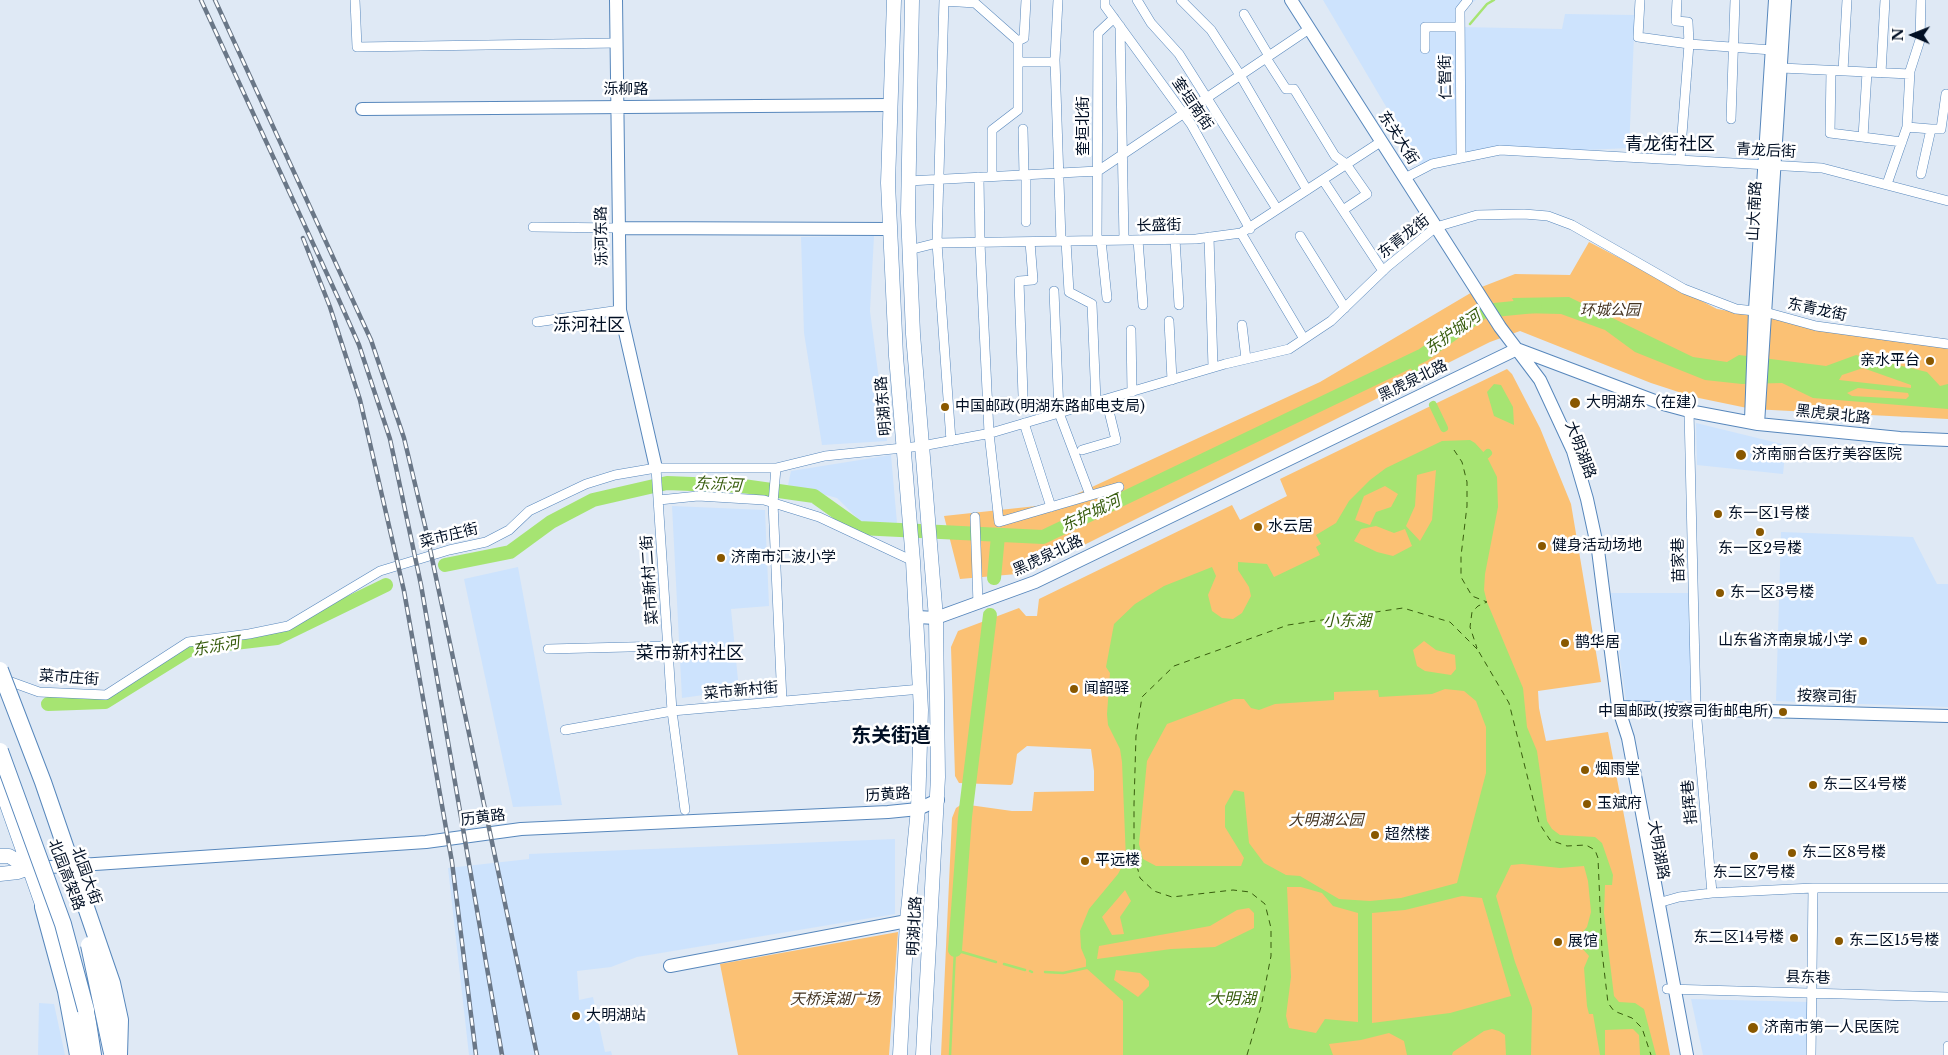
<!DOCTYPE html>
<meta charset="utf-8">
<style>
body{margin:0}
#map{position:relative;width:1948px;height:1055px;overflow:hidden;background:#dfe9f5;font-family:"Libre Baskerville",serif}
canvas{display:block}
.north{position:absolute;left:1888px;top:10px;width:50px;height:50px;-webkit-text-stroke:4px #fff;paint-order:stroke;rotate:271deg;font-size:14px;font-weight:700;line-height:20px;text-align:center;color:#010f24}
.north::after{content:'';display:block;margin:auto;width:18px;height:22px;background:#010f24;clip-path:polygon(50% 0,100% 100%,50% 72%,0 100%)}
</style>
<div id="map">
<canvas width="1948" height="1055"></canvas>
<div class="north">N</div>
</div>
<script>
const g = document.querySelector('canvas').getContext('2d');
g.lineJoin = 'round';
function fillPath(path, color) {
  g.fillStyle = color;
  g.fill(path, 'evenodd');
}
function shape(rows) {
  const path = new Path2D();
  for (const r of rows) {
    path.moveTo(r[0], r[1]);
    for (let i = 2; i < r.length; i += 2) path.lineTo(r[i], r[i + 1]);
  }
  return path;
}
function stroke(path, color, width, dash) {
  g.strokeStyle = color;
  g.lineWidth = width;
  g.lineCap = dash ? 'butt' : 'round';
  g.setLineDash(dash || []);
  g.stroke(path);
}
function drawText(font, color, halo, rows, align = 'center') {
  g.font = font + ' "Libre Baskerville","Noto Sans SC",serif';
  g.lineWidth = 5;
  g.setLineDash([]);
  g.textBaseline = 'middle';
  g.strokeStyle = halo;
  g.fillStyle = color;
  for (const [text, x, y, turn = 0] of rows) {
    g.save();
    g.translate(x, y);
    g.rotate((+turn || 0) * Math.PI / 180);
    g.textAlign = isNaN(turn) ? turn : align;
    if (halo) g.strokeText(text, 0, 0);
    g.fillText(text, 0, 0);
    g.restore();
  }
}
fillPath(shape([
 [1323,0,1476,0,1460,10,1460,27,1562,29,1565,14,1635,15,1629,148,1461,156,1423,169],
 [874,236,870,311,887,441,822,445,804,333,801,237],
 [1696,423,1786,445,1783,474,1697,465],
 [891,455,897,523,861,522,837,498,788,485,791,471],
 [672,506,765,510,769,606,731,609,739,690,682,698],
 [1781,532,1913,537,1937,584,1948,584,1948,707,1776,701],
 [518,567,562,805,513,807,464,579],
 [1611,593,1688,593,1692,700,1626,701],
 [895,839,895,914,637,957,611,967,577,971,579,1000,593,997,605,1052,611,1051,612,1055,469,1055,448,868,529,859,529,854],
 [1691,999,1809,1002,1809,1055,1703,1055],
 [39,1003,54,1004,65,1055,38,1055]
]), '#cde3fd');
fillPath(shape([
 [1589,242,1717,309,1856,333,1948,342,1948,419,1752,409,1694,397,1651,383,1520,331,1490,342,1028,573,960,579,944,516,1055,504,1320,382,1479,288,1515,274,1570,275],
 [1507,369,1512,374,1540,428,1571,504,1601,682,1538,691,1539,708,1546,741,1608,732,1670,1055,941,1055,952,818,956,808,962,804,1012,811,1032,811,1034,792,1094,791,1094,771,1091,749,1027,746,1017,754,1013,783,1011,785,959,783,955,776,951,647,958,631,1019,608,1026,616,1037,616,1039,599,1232,505,1240,520,1287,496,1280,479],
 [898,932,889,1055,738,1055,720,964]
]), '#fbc174');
fillPath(shape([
 [1569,297,1693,357,1727,362,1739,355,1826,366,1856,355,1927,372,1940,386,1948,384,1948,409,1813,398,1782,383,1742,384,1705,380,1635,352,1605,330,1561,314,1520,313,1512,298],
 [1863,368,1911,385,1911,388,1839,380,1842,375],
 [1858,388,1908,393,1909,396,1906,399,1852,396,1847,393],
 [1494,384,1501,385,1513,407,1514,425,1494,416,1487,392],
 [1470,440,1475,443,1486,455,1497,477,1498,507,1485,574,1484,590,1487,602,1523,688,1527,727,1537,751,1547,821,1552,829,1560,835,1595,837,1602,843,1613,875,1612,885,1605,885,1604,913,1614,996,1619,1002,1635,1003,1644,1009,1656,1055,1640,1055,1639,1035,1633,1029,1605,1030,1605,1055,1600,1055,1593,1014,1589,1014,1587,1006,1584,968,1589,956,1581,947,1581,934,1587,927,1591,912,1588,881,1584,866,1560,868,1522,864,1511,865,1496,896,1515,962,1532,1008,1531,1055,1506,1055,1505,1035,1499,1031,1492,1029,1484,1031,1453,1052,1452,1055,1407,1055,1404,1041,1389,1033,1361,1040,1329,1044,1333,1055,1123,1055,1123,1001,1086,968,1086,960,1081,948,1080,931,1089,909,1118,874,1126,859,1122,762,1120,749,1108,725,1107,714,1110,673,1106,667,1114,624,1135,604,1164,586,1212,567,1216,576,1208,595,1212,611,1222,618,1233,619,1242,613,1251,596,1249,587,1238,570,1238,562,1267,564,1274,577,1320,555,1316,547,1321,544,1316,535,1336,523,1349,501,1370,480,1386,468,1442,441],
 [1436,470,1432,520,1420,541,1406,526,1415,506,1417,475],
 [1385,486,1398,494,1391,507,1376,512,1370,525,1355,520,1364,496],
 [1376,526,1394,533,1405,529,1412,546,1393,556,1377,552,1354,541,1361,529],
 [1424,641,1436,650,1455,655,1456,669,1451,675,1425,671,1417,666,1413,650],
 [1445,689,1464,691,1476,701,1486,727,1486,773,1457,883,1401,898,1370,901,1339,899,1300,876,1286,875,1264,863,1249,843,1244,792,1234,790,1225,806,1225,827,1244,858,1241,866,1156,866,1143,859,1139,844,1147,761,1167,724,1234,699,1244,699,1251,708,1259,710,1275,704,1334,700,1334,692,1378,690,1379,697,1432,694],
 [1287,887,1301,887,1322,893,1333,906,1358,913,1358,1022,1325,1019,1316,1033,1289,1028,1286,1016,1291,977],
 [1125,890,1131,901,1120,917,1124,934,1112,935,1102,917],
 [1462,896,1482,898,1511,996,1450,1013,1372,1023,1372,913,1405,910],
 [1249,908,1254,913,1254,928,1215,947,1171,949,1097,959,1099,946,1210,926,1237,910],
 [1116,970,1140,973,1149,981,1149,986,1138,997,1114,980]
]), '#a6e472');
stroke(shape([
 [1470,24,1487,4,1494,0],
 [1004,964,1025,970],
 [1030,971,1032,972],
 [1045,972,1063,973,1086,968],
 [950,1055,955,950,996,962]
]), '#a6e472', 2.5);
stroke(shape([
 [1412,360,1420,380],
 [1433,405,1444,428],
 [1486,455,1488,453]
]), '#a6e472', 8);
stroke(shape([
 [445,565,510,552,551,522,593,500,667,483,743,486,814,496,859,528,1043,537,1423,355,1484,311,1535,306],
 [994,578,998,536],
 [48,704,105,702,192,648,277,638,386,585],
 [955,950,965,817,990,615]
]), '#a6e472', 14);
stroke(shape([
 [1454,450,1462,462,1467,482,1467,506,1461,556,1461,577,1472,596,1487,602,1478,606,1472,612,1470,627,1477,648],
 [1479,652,1509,703,1539,823,1550,840,1567,846,1586,845,1595,850,1598,858,1602,952,1608,1003,1614,1011,1632,1018,1642,1028,1651,1055],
 [1247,1055,1261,1007,1271,956,1271,928,1265,904,1250,892,1233,890,1172,897,1154,891,1140,878,1134,854,1134,804,1136,736,1142,697,1174,666,1288,625,1403,608,1450,622,1478,650]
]), '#385d0e', 1, [6, 5]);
const street = shape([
 [355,0,357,47,617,43],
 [944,0,937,243,951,441],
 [1058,0,1055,60,1061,241],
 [1105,0,1105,6,1191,124,1250,229],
 [1137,0,1151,23,1179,54,1277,209],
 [1181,0,1211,30,1240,75,1307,190],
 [1640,0,1638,37,1689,44,1688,22,1676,21,1677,0],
 [944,1,975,3,1018,41,1018,110,992,130,992,176],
 [1244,14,1269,56],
 [1120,26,1124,240],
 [1018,41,1024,38,1026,0],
 [1425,49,1425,27,1459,27],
 [1266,58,1286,89,1294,89,1335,156,1346,164,1367,194,1343,210],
 [1018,62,1055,62],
 [1781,68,1910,74],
 [1831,71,1830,133,1902,142],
 [1843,71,1847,0],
 [1881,73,1885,0],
 [1731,119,1735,0],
 [1907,127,1931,129,1921,174],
 [1023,129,1024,175],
 [1931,129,1941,129,1946,94],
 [1863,137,1867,72],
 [1461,156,1460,10,1468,0],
 [1680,160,1689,44,1772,50],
 [1026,175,1026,222],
 [979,177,980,243,989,433,999,522,1119,487],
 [1405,178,1432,164,1500,150,1822,168,1948,201],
 [1323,180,1383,271],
 [908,181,1098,171,1309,29],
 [1887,184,1907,127,1910,71,1920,40,1921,0],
 [533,227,618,228],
 [1241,233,1304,339],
 [1300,236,1345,308],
 [1209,237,1213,367],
 [1175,239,1179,305],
 [1097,240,1098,33,1114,18],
 [1101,240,1107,298],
 [1138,240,1143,305],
 [1066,241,1069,292,1092,304,1096,402],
 [909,250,937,243,1196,239,1241,233,1382,141],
 [1054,291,1059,413,1090,495],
 [1169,321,1172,380],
 [537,322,620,310],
 [1242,325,1246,359],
 [1131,330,1132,392],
 [1023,396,1019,281,1033,280,1030,242],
 [1689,411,1696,709,1712,893],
 [1024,423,1051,507],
 [1082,450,1116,440,1106,399],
 [656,468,672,711,685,810],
 [776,468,773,503,782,701],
 [659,500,698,496,764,500,819,517,913,561],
 [975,517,978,604],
 [548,649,668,646],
 [3,679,39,692,106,695,188,642,249,634,288,626,380,571,449,550,486,542,509,530,529,511,586,484,615,475,656,468,776,468,825,456,922,446,991,433,1225,364,1289,349,1331,321,1387,267,1436,227,1477,215,1524,214,1548,216,1572,225,1684,289,1736,309,1765,312,1816,326,1948,344],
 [565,730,672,711,921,689],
 [1658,903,1679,897,1712,893,1813,888,1948,888],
 [1667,989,1948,997],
 [1811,1055,1813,888],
 [1948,1055,1948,1046]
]);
const secondary = shape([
 [616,0,620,310,656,468],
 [1291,0,1500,327,1540,380,1573,451,1587,499,1598,550,1618,707,1628,738,1687,1055],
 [362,109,890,105],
 [618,228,890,229],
 [1751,420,1755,310,1775,0],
 [1758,424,1785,0],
 [917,617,936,618,1035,582,1517,349,1663,404,1689,411,1758,424,1900,438,1948,440],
 [1618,707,1948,716],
 [35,868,426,842,521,829,888,812,918,809,938,800],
 [670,966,907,921]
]);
const primary = shape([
 [894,0,888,183,896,356,913,561,921,710,918,809,907,921,900,1055],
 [912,0,908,213,913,334,936,618,938,777,923,1055],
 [0,785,43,907,49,915],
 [0,856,9,856,29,868],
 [0,874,18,872,29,868]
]);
const highway = shape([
 [43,907,66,991,78,1055],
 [86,1010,93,1055]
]);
stroke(street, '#5787bc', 10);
stroke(secondary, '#5787bc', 14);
stroke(primary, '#5787bc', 15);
stroke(highway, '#5787bc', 18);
stroke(street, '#fff', 9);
stroke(secondary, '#fff', 12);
stroke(primary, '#fff', 14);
stroke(highway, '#fff', 16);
const rail = shape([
 [201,0,339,300,359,345,390,439,421,585,502,1055],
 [215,0,371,340,404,438,426,530,537,1055],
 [303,238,330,307,360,400,404,591,452,862,476,1055]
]);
stroke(rail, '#6a7787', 4.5);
stroke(rail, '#fff', 2.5, [8]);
const highwayBridge = shape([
 [0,670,43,782,112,983,120,1020,119,1055],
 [0,751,63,924,86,1010],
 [89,945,112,1053]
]);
stroke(highwayBridge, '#5787bc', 18, []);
stroke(highwayBridge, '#fff', 16);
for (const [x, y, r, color] of [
 [1930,361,5,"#895800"],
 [1575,403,6,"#895800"],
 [945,407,5,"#895800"],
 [1741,455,6,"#895800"],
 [1718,514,5,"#895800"],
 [1258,527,5,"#895800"],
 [1760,532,5,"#895800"],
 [1542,546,5,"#895800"],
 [721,558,5,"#895800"],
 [1720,593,5,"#895800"],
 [1863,641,5,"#895800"],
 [1565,643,5,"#895800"],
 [1074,689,5,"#895800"],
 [1783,712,5,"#895800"],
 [1585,770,5,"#895800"],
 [1813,785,5,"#895800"],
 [1587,804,5,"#895800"],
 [1375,835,5,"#895800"],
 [1792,853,5,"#895800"],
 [1754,856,5,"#895800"],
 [1085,861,5,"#895800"],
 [1794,938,5,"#895800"],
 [1839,941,5,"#895800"],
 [1558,942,5,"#895800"],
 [576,1016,5,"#895800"],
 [1753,1028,6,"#895800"]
]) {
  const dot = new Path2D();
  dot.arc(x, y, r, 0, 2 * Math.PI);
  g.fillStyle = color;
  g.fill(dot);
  stroke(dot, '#fff', 2);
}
drawText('15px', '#010f24', '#fff', [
 ["仁智街",1446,77,-91],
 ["泺柳路",626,90],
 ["奎垣南街",1192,104,56],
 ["奎垣北街",1084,126,-90],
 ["东关大街",1398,138,57],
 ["青龙后街",1766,151,3],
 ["山大南路",1755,211,-87],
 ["长盛街",1159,226,-1],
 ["泺河东路",602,236,-91],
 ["东青龙街",1404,237,-38],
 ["东青龙街",1817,310,12],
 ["黑虎泉北路",1413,381,-26],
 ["明湖东路",884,406,-95],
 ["黑虎泉北路",1833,415,6],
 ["大明湖路",1580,450,69],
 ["菜市庄街",449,536,-14],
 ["黑虎泉北路",1048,556,-25],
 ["苗家巷",1679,560,-91],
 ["菜市新村二街",650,580,-94],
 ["菜市庄街",69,678,4],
 ["菜市新村街",741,691,-5],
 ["按察司街",1827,697,2],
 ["历黄路",888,795,-4],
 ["指挥巷",1690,802,-95],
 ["历黄路",483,818,-7],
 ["大明湖路",1658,850,80],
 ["北园高架路",66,875,69],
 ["北园大街",86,876,70],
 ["明湖北路",915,926,-87],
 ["县东巷",1808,978,2]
]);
drawText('italic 15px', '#433320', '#fff', [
 ["环城公园",1610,311],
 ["大明湖公园",1326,821],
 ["天桥滨湖广场",835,1000]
]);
drawText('15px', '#010f24', '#fff', [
 ["亲水平台",1920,361,"right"],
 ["大明湖东（在建）",1586,403],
 ["中国邮政(明湖东路邮电支局)",955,407],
 ["济南丽合医疗美容医院",1752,455],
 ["东一区1号楼",1728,514],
 ["水云居",1268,527],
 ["健身活动场地",1552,546],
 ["东一区2号楼",1760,549,"center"],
 ["济南市汇波小学",731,558],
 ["东一区3号楼",1730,593],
 ["山东省济南泉城小学",1853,641,"right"],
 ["鹊华居",1575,643],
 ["闻韶驿",1084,689],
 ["中国邮政(按察司街邮电所)",1773,712,"right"],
 ["烟雨堂",1595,770],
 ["东二区4号楼",1823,785],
 ["玉斌府",1597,804],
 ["超然楼",1385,835],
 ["东二区8号楼",1802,853],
 ["平远楼",1095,861],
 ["东二区7号楼",1754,873,"center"],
 ["东二区14号楼",1784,938,"right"],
 ["东二区15号楼",1849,941],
 ["展馆",1568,942],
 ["大明湖站",586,1016],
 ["济南市第一人民医院",1764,1028]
], 'left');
drawText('italic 16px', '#385d0e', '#fff', [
 ["东护城河",1453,333,-35],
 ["东泺河",718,485,3],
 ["东护城河",1091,514,-26],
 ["小东湖",1347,621],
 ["东泺河",216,647,-10],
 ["大明湖",1232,999]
]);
drawText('18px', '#010f24', '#fff', [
 ["青龙街社区",1670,145],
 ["泺河社区",589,326],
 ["菜市新村社区",690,654]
]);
drawText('bold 20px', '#010f24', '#fff', [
 ["东关街道",891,736]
]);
</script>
